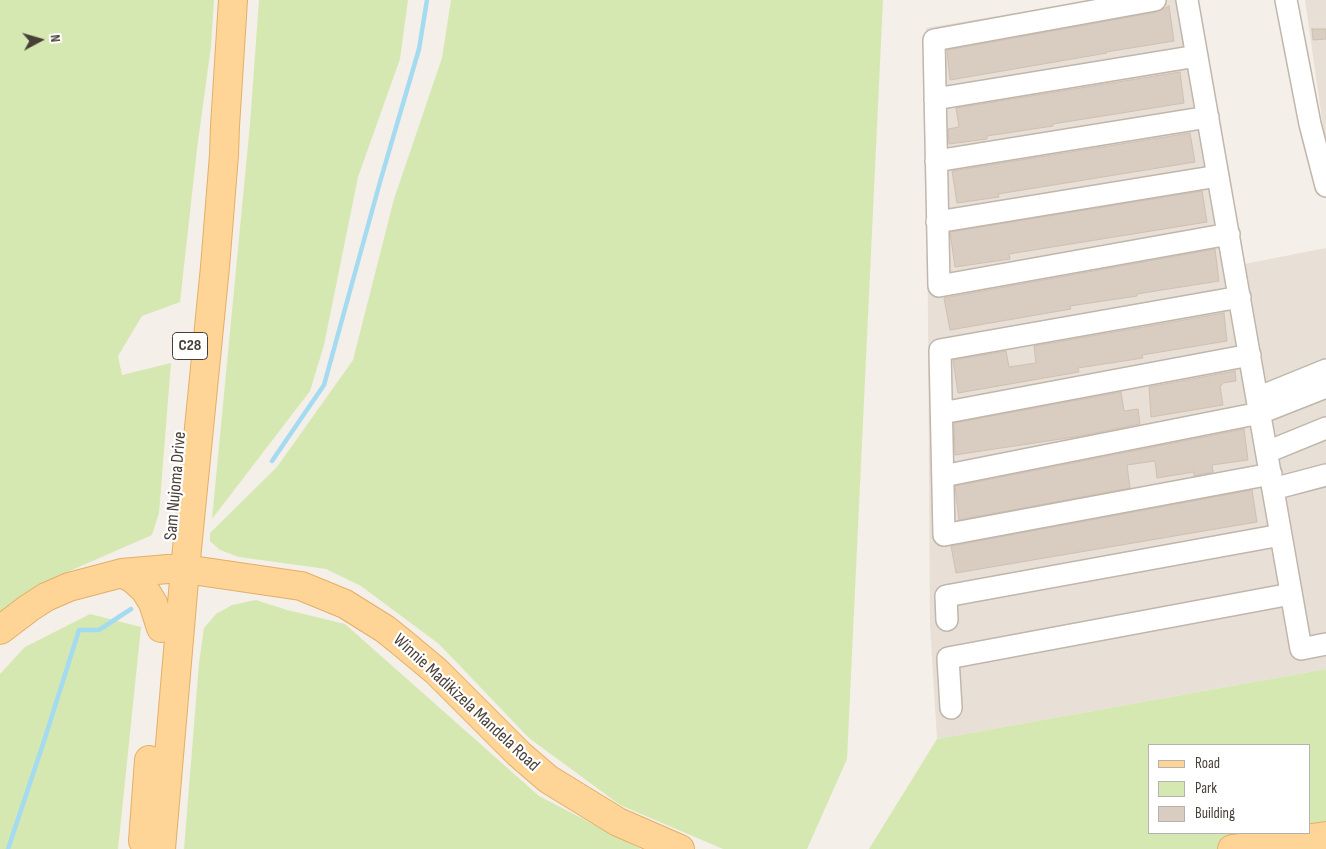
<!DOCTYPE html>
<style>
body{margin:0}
#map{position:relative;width:1326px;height:849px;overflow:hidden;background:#f4efe8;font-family:"Sofia Sans Condensed",sans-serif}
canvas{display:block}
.legend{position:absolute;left:1148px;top:744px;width:162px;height:90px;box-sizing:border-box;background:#fff;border:1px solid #b6b2af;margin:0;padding:6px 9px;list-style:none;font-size:15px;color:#483f37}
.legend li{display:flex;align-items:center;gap:10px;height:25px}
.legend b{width:25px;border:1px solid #b6b2af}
.north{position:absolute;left:15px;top:15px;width:50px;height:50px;-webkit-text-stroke:4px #fff;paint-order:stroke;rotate:84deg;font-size:14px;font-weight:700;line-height:20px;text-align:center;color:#483f37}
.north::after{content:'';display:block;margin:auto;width:18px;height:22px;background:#483f37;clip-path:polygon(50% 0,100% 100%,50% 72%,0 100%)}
</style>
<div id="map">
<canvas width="1326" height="849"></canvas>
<ul class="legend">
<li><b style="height:6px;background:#fed497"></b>Road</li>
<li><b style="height:14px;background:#d6e8b1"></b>Park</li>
<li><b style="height:14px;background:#d9ccc0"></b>Building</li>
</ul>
<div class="north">N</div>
</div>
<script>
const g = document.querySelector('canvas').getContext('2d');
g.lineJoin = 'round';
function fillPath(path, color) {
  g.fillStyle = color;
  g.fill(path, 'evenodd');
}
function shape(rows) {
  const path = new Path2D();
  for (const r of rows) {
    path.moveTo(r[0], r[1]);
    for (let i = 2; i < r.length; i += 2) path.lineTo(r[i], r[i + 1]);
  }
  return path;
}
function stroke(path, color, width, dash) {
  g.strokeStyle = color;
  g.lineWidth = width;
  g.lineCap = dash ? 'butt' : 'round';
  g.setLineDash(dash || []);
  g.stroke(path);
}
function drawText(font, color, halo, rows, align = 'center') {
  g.font = font + ' "Sofia Sans Condensed",sans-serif';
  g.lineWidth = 4.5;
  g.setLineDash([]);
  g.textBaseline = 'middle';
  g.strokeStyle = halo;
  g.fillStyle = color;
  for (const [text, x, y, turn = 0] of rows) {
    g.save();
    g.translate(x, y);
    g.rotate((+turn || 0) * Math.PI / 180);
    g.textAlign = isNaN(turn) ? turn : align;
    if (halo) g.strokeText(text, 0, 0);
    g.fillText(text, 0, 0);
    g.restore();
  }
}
fillPath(shape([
 [1093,0,1196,0,1244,264,1326,248,1326,669,937,739,930,625,926,28],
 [1305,0,1326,0,1326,144,1325,140]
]), '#e8e0d6');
fillPath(shape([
 [0,0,214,0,211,46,197,149,180,302,142,316,118,356,122,375,171,363,159,513,152,535,65,573,28,592,0,615],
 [259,0,408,0,400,59,358,177,324,345,310,391,212,519,250,124],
 [451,0,883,0,847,759,807,849,723,849,620,805,529,738,439,644,361,586,326,569,239,557,220,550,210,541,210,533,277,467,353,360,394,199,442,58],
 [256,600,287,610,345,624,539,796,641,849,184,849,199,663,204,628,216,614,232,605],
 [90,614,141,627,118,849,0,849,0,674,25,647],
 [1326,669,1326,836,1232,849,869,849,937,739],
 [1150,745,1310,745,1310,833,1150,833]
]), '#d6e8b1');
stroke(shape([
 [272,461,324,385,380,182,419,49,427,0],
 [8,849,45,738,79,630,99,630,131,609]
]), '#a5dbf1', 4.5);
const building = shape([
 [1169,6,1174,41,1106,52,1107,53,950,80,947,50,1157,12,1169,6],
 [1312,29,1326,29,1326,39,1313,40,1312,29],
 [1180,72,1184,103,1053,124,1053,126,987,136,987,139,949,144,948,129,959,127,956,108,1180,72],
 [1190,133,1195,162,998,194,999,197,957,203,952,171,1190,133],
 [1202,191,1207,222,1009,254,1010,259,955,267,950,232,1202,191],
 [1215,249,1219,281,1137,294,1137,296,1070,306,1071,309,950,330,944,298,1215,249],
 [1224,313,1227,341,1142,355,1143,358,1078,368,1079,372,958,393,953,360,1006,351,1009,367,1036,363,1034,346,1224,313],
 [1235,371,1236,381,1222,383,1222,385,1220,386,1223,405,1151,417,1149,387,1235,371],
 [1121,392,1124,411,1138,409,1140,424,1081,436,955,455,954,423,1121,392],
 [1244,429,1248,460,1212,465,1213,472,1194,476,1194,472,1157,478,1155,461,1127,465,1130,488,959,520,955,486,1244,429],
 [1252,490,1257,522,956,573,951,546,1252,490]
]);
fillPath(building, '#d9ccc0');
stroke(building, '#d1c0b1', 1);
const minor = shape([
 [1155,0,934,40,939,286,1229,234],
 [1187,0,1301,649,1326,644],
 [1286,0,1310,124,1326,186],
 [935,99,1197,56],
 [936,161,1208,117],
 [937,222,1218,176],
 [1240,297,940,350,944,535,1271,474],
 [1257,398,1326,370],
 [942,413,1250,355],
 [1267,452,1326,428],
 [943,476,1260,413,1326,387],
 [1273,489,1326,475],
 [947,620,946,596,1281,535],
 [951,708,948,658,1291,594]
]);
const major = shape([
 [122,573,133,579,145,590,153,603,161,628],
 [0,630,29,608,46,597,69,587,122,573,168,569,185,569,301,586,345,604,385,629,400,641,436,671,519,754,548,779,618,822,680,849],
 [143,841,149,760],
 [161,849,185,569,215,267,224,155,225,126,233,0],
 [1232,849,1326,836]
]);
stroke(minor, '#c0b6ab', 24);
stroke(major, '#e4af66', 30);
stroke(minor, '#fff', 21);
stroke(major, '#fed497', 28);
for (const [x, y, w] of [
 [190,346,35]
]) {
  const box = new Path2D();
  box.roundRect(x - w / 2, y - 13.5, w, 27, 4);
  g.fillStyle = '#fff';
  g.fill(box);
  stroke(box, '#483f37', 1);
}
drawText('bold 16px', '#483f37', null, [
 ["C28",190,346]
]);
drawText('18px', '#483f37', '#fff', [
 ["Sam Nujoma Drive",176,486,-85],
 ["Winnie Madikizela Mandela Road",466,703,43]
]);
</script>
